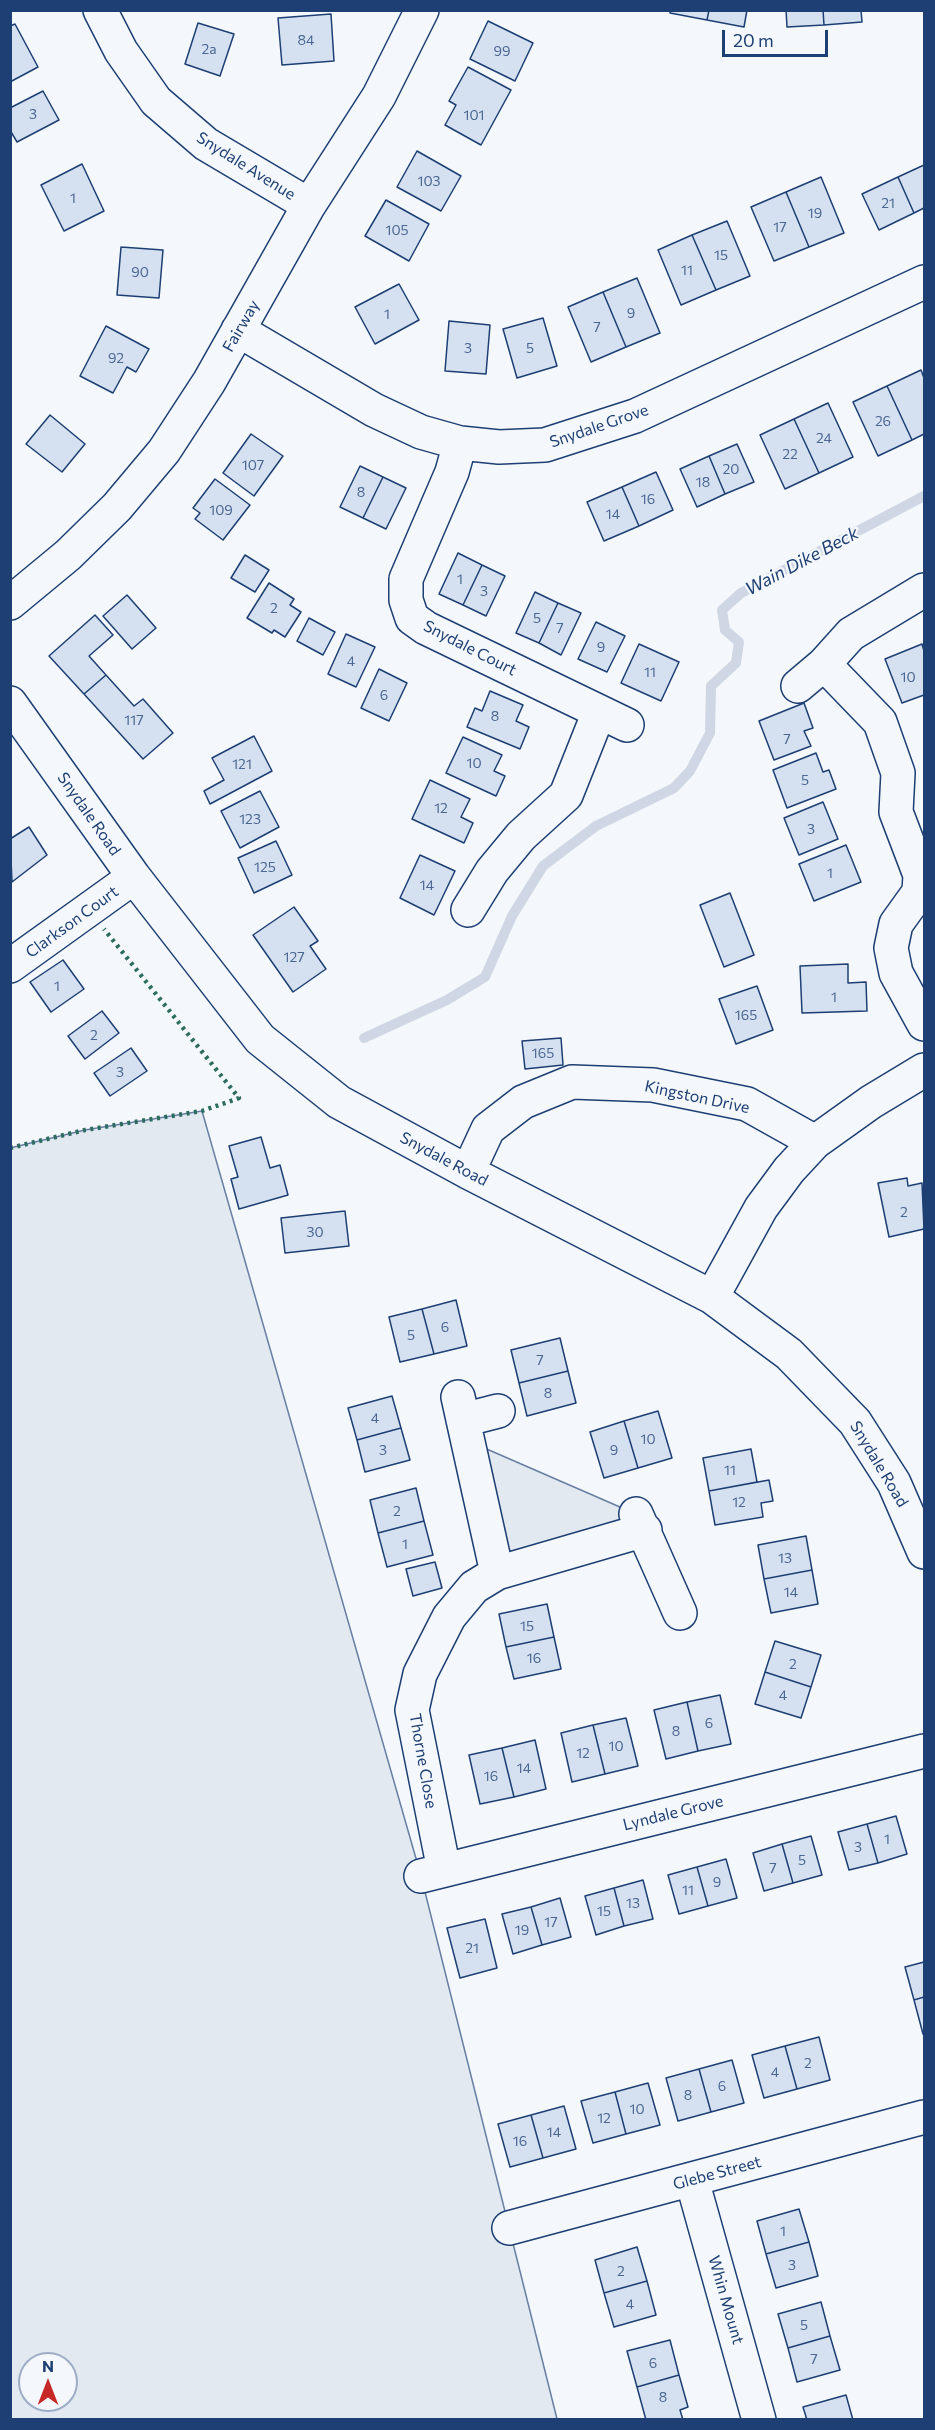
<!DOCTYPE html>
<style>
body{margin:0}
#map{position:relative;width:935px;height:2430px;overflow:hidden;background:#f4f7fb;font-family:Commissioner,sans-serif}
canvas{display:block}
.frame{position:absolute;inset:0;border:12px solid #1d3f73;pointer-events:none}
.north{position:absolute;left:18px;top:2352px;width:60px;height:60px;box-sizing:border-box;background:#f4f7fb;border:2px solid #9eadc5;border-radius:50%;rotate:0deg;font-size:16px;font-weight:700;line-height:24px;text-align:center;color:#1d3f73}
.north::after{content:'';display:block;margin:auto;width:21px;height:27px;background:#c62828;clip-path:polygon(50% 0,100% 100%,50% 72%,0 100%)}
.scale{position:absolute;left:722px;top:30px;width:106px;height:27px;box-sizing:border-box;border:3px solid #1d3f73;border-top:0;padding-left:8px;font-size:18px;line-height:21px;white-space:nowrap;color:#1d3f73;-webkit-text-stroke:4px #f4f7fb;paint-order:stroke}
</style>
<div id="map">
<canvas width="935" height="2430"></canvas>
<div class="frame"></div>
<div class="north">N</div>
<div class="scale">20 m</div>
</div>
<script>
const g = document.querySelector('canvas').getContext('2d');
g.lineJoin = 'round';
function fillPath(path, color) {
  g.fillStyle = color;
  g.fill(path, 'evenodd');
}
function shape(rows) {
  const path = new Path2D();
  for (const r of rows) {
    path.moveTo(r[0], r[1]);
    for (let i = 2; i < r.length; i += 2) path.lineTo(r[i], r[i + 1]);
  }
  return path;
}
function stroke(path, color, width, dash) {
  g.strokeStyle = color;
  g.lineWidth = width;
  g.lineCap = dash ? 'butt' : 'round';
  g.setLineDash(dash || []);
  g.stroke(path);
}
function drawText(font, color, halo, rows, align = 'center') {
  g.font = font + ' Commissioner,sans-serif';
  g.lineWidth = 4.5;
  g.setLineDash([]);
  g.textBaseline = 'middle';
  g.strokeStyle = halo;
  g.fillStyle = color;
  for (const [text, x, y, turn = 0] of rows) {
    g.save();
    g.translate(x, y);
    g.rotate((+turn || 0) * Math.PI / 180);
    g.textAlign = isNaN(turn) ? turn : align;
    if (halo) g.strokeText(text, 0, 0);
    g.fillText(text, 0, 0);
    g.restore();
  }
}
const green = shape([
 [202,1111,421,1876,557,2419,11,2419,10,1148,85,1130,202,1111],
 [30,2364,66,2364,66,2400,30,2400,30,2364],
 [466,1440,636,1514,497,1573,466,1440]
]);
fillPath(green, '#e3e9f0');
stroke(green, '#687fa3', 1.5);
stroke(shape([
 [364,1038,447,1000,485,977,512,916,543,866,596,826,674,788,690,771,710,733,711,686,736,663,739,642,725,630,722,610,741,593,924,496]
]), '#cfd7e4', 10);
const building = shape([
 [670,10,709,10,707,20,670,13,670,10],
 [709,10,747,10,744,27,707,20,709,10],
 [786,10,823,10,824,25,787,27,786,10],
 [823,10,861,10,862,22,824,25,823,10],
 [331,14,334,61,282,65,278,18,331,14],
 [488,21,533,43,515,81,470,59,488,21],
 [198,23,234,34,220,76,185,64,198,23],
 [15,24,38,67,10,82,10,26,15,24],
 [468,67,511,90,481,145,445,125,456,105,449,101,468,67],
 [43,91,59,120,17,142,10,130,10,108,43,91],
 [417,151,461,176,441,211,397,187,417,151],
 [82,164,104,211,64,231,41,185,82,164],
 [924,165,924,208,914,213,898,177,924,165],
 [821,177,844,233,809,247,786,192,821,177],
 [898,177,914,213,879,230,862,194,898,177],
 [786,192,809,247,774,261,751,207,786,192],
 [386,200,429,224,409,261,365,236,386,200],
 [727,221,750,276,716,290,692,235,727,221],
 [692,235,716,290,681,305,658,250,692,235],
 [121,247,163,250,159,298,117,295,121,247],
 [637,278,660,333,626,347,603,292,637,278],
 [399,284,419,320,375,344,355,307,399,284],
 [603,292,626,347,591,362,568,307,603,292],
 [543,318,557,366,517,378,503,329,543,318],
 [449,321,490,325,486,374,445,371,449,321],
 [106,326,149,349,136,372,127,367,113,393,80,376,106,326],
 [921,370,924,378,924,434,912,440,887,386,921,370],
 [887,386,912,440,878,456,853,402,887,386],
 [828,403,853,457,819,473,794,419,828,403],
 [50,415,85,444,62,472,26,444,50,415],
 [794,419,819,473,785,489,760,435,794,419],
 [251,434,283,456,254,496,223,473,251,434],
 [737,444,754,482,725,494,709,456,737,444],
 [709,456,725,494,697,507,680,469,709,456],
 [360,466,383,477,363,518,340,507,360,466],
 [656,472,673,510,639,526,622,487,656,472],
 [383,477,406,488,386,529,363,518,383,477],
 [215,479,250,505,223,540,195,519,200,513,193,508,215,479],
 [622,487,639,526,604,541,587,502,622,487],
 [458,553,482,565,463,605,439,594,458,553],
 [245,555,269,570,255,592,231,578,245,555],
 [482,565,505,576,486,616,463,605,482,565],
 [269,583,294,599,290,605,301,612,285,637,274,630,272,633,247,618,269,583],
 [535,592,558,603,539,643,516,633,535,592],
 [127,595,156,628,132,649,103,616,127,595],
 [558,603,581,613,561,655,539,643,558,603],
 [95,615,113,635,89,656,106,675,84,694,49,656,95,615],
 [309,618,335,632,323,655,297,641,309,618],
 [596,622,625,636,607,672,578,659,596,622],
 [346,634,375,647,356,687,328,674,346,634],
 [639,644,679,662,661,701,621,683,639,644],
 [922,644,924,651,924,695,902,703,885,659,922,644],
 [379,669,407,683,389,721,361,708,379,669],
 [106,675,134,706,143,699,173,733,143,759,84,694,106,675],
 [490,691,523,705,516,721,529,727,520,749,467,727,475,708,482,711,490,691],
 [804,703,813,728,804,731,811,746,774,760,759,721,804,703],
 [254,736,272,771,210,804,204,791,224,780,212,758,254,736],
 [463,737,502,755,494,771,505,776,496,796,446,773,463,737],
 [816,753,823,772,829,770,836,789,787,808,773,770,816,753],
 [430,780,470,799,461,817,473,823,464,843,412,819,430,780],
 [260,791,279,827,240,848,221,811,260,791],
 [823,802,838,839,799,855,784,818,823,802],
 [29,827,47,855,12,882,10,839,29,827],
 [276,841,292,875,254,893,238,858,276,841],
 [846,845,861,882,814,901,799,864,846,845],
 [420,855,455,871,434,915,400,898,420,855],
 [730,893,754,955,724,967,700,905,730,893],
 [294,907,318,941,310,946,326,969,293,992,253,935,294,907],
 [63,960,84,989,51,1012,30,982,63,960],
 [848,964,848,983,866,982,867,1011,802,1013,800,966,848,964],
 [757,986,773,1030,736,1044,719,999,757,986],
 [102,1011,119,1033,85,1059,68,1036,102,1011],
 [561,1038,563,1065,525,1069,522,1041,561,1038],
 [131,1048,147,1071,110,1096,94,1073,131,1048],
 [261,1137,270,1168,280,1165,288,1195,239,1209,231,1179,238,1177,229,1146,261,1137],
 [907,1178,908,1186,922,1183,924,1229,889,1237,878,1183,907,1178],
 [345,1211,349,1246,285,1253,281,1218,345,1211],
 [456,1300,467,1346,434,1354,422,1309,456,1300],
 [422,1309,434,1354,400,1362,389,1317,422,1309],
 [560,1338,568,1371,519,1383,511,1350,560,1338],
 [568,1371,576,1403,527,1416,519,1383,568,1371],
 [392,1396,401,1428,357,1440,348,1408,392,1396],
 [658,1411,672,1458,638,1468,624,1421,658,1411],
 [624,1421,638,1468,604,1478,590,1432,624,1421],
 [401,1428,410,1460,365,1472,357,1440,401,1428],
 [751,1449,757,1482,709,1491,703,1458,751,1449],
 [769,1480,773,1501,761,1503,763,1517,715,1525,709,1491,769,1480],
 [416,1488,424,1521,378,1533,370,1500,416,1488],
 [424,1521,433,1555,387,1567,378,1533,424,1521],
 [806,1536,812,1570,764,1579,758,1545,806,1536],
 [435,1562,442,1588,413,1596,406,1569,435,1562],
 [812,1570,818,1604,771,1613,764,1579,812,1570],
 [547,1604,554,1637,506,1647,499,1614,547,1604],
 [554,1637,561,1669,514,1679,506,1647,554,1637],
 [775,1641,821,1655,811,1687,765,1672,775,1641],
 [765,1672,811,1687,801,1718,755,1704,765,1672],
 [720,1695,731,1744,698,1751,687,1702,720,1695],
 [687,1702,698,1751,666,1759,654,1710,687,1702],
 [626,1718,638,1766,605,1774,593,1725,626,1718],
 [593,1725,605,1774,572,1782,561,1733,593,1725],
 [535,1740,546,1789,514,1797,502,1748,535,1740],
 [502,1748,514,1797,480,1804,469,1755,502,1748],
 [896,1816,907,1854,878,1863,867,1824,896,1816],
 [867,1824,878,1863,849,1870,838,1832,867,1824],
 [811,1836,822,1875,793,1883,782,1844,811,1836],
 [782,1844,793,1883,764,1891,753,1853,782,1844],
 [726,1859,737,1898,708,1906,697,1867,726,1859],
 [697,1867,708,1906,679,1914,668,1875,697,1867],
 [643,1880,653,1919,624,1926,614,1888,643,1880],
 [614,1888,624,1926,596,1935,585,1896,614,1888],
 [560,1898,571,1937,542,1945,531,1907,560,1898],
 [531,1907,542,1945,513,1954,502,1914,531,1907],
 [485,1919,497,1968,460,1978,447,1928,485,1919],
 [924,1962,924,1997,914,2000,905,1967,924,1962],
 [924,1997,924,2033,923,2034,914,2000,924,1997],
 [819,2037,830,2080,797,2089,785,2046,819,2037],
 [785,2046,797,2089,764,2098,752,2055,785,2046],
 [732,2060,744,2103,711,2112,699,2069,732,2060],
 [699,2069,711,2112,678,2121,666,2078,699,2069],
 [648,2083,660,2125,626,2134,615,2092,648,2083],
 [615,2092,626,2134,593,2143,581,2101,615,2092],
 [564,2106,576,2149,543,2158,531,2115,564,2106],
 [531,2115,543,2158,510,2167,498,2124,531,2115],
 [799,2209,809,2242,766,2254,757,2221,799,2209],
 [809,2242,818,2276,776,2288,766,2254,809,2242],
 [637,2247,647,2281,604,2293,595,2260,637,2247],
 [647,2281,656,2315,614,2327,604,2293,647,2281],
 [821,2302,830,2336,788,2348,778,2314,821,2302],
 [830,2336,840,2370,797,2382,788,2348,830,2336],
 [670,2340,679,2375,637,2387,627,2351,670,2340],
 [679,2375,688,2407,680,2410,683,2420,646,2420,637,2387,679,2375],
 [846,2395,853,2420,807,2420,803,2407,846,2395]
]);
fillPath(building, '#d5e0f0');
stroke(building, '#1d3f73', 1.5);
const minor = shape([
 [100,10,121,51,156,101,206,144,309,205],
 [238,330,374,410,421,432,460,443,499,447,545,445,635,416,924,282],
 [460,443,452,472,406,579,406,600,412,618,426,628,627,725],
 [10,603,68,555,117,507,164,451,209,382,309,205,379,96,422,10],
 [824,664,851,634,924,590],
 [798,686,824,664,880,722,898,773,896,812,920,875,919,892,896,924,891,948,896,973,924,1024],
 [10,703,134,877,260,1039,339,1102,468,1172,712,1297,789,1354,855,1422,894,1483,924,1552],
 [468,910,492,871,521,836,566,795,599,712],
 [10,966,134,877],
 [468,1172,488,1129,523,1102,572,1082,653,1085,747,1104,815,1142],
 [712,1297,761,1208,789,1170,815,1142,871,1102,924,1070],
 [458,1397,497,1573],
 [463,1420,498,1411],
 [636,1514,680,1613],
 [444,1870,412,1710,420,1674,449,1617,474,1587,497,1573,645,1530],
 [421,1876,924,1751],
 [692,2180,759,2420],
 [509,2228,924,2117]
]);
stroke(minor, '#1d3f73', 36);
stroke(minor, '#f4f7fb', 33);
stroke(shape([
 [10,1148,85,1130,202,1111,239,1098,104,929]
]), '#2c6c60', 4.5, [3, 4.5]);
drawText('14px', '#4b6792', null, [
 ["84",306,40],
 ["2a",209,49],
 ["99",502,51],
 ["3",33,114],
 ["101",474,115],
 ["103",429,181],
 ["1",73,198],
 ["21",888,203],
 ["19",815,213],
 ["17",780,227],
 ["105",397,230],
 ["15",721,255],
 ["11",687,270],
 ["90",140,272],
 ["9",631,313],
 ["1",387,314],
 ["7",597,327],
 ["3",468,348],
 ["5",530,348],
 ["92",116,358],
 ["26",883,421],
 ["24",824,438],
 ["22",790,454],
 ["107",253,465],
 ["20",731,469],
 ["18",703,482],
 ["8",361,492],
 ["16",648,499],
 ["109",221,510],
 ["14",613,514],
 ["1",460,579],
 ["3",484,591],
 ["2",274,608],
 ["5",537,618],
 ["7",560,628],
 ["9",601,647],
 ["4",351,661],
 ["11",650,672],
 ["10",908,677],
 ["6",384,695],
 ["8",495,716],
 ["117",134,720],
 ["7",787,739],
 ["10",474,763],
 ["121",242,764],
 ["5",805,780],
 ["12",441,808],
 ["123",250,819],
 ["3",811,829],
 ["125",265,867],
 ["1",830,873],
 ["14",427,885],
 ["127",294,957],
 ["1",57,986],
 ["1",834,997],
 ["165",746,1015],
 ["2",94,1035],
 ["165",543,1053],
 ["3",120,1072],
 ["2",904,1212],
 ["30",315,1232],
 ["6",445,1327],
 ["5",411,1335],
 ["7",540,1360],
 ["8",548,1393],
 ["4",375,1418],
 ["10",648,1439],
 ["3",383,1450],
 ["9",614,1450],
 ["11",730,1470],
 ["12",739,1502],
 ["2",397,1511],
 ["1",405,1544],
 ["13",785,1558],
 ["14",791,1592],
 ["15",527,1626],
 ["16",534,1658],
 ["2",793,1664],
 ["4",783,1695],
 ["6",709,1723],
 ["8",676,1731],
 ["10",616,1746],
 ["12",583,1753],
 ["14",524,1768],
 ["16",491,1776],
 ["1",887,1839],
 ["3",858,1847],
 ["5",802,1860],
 ["7",773,1868],
 ["9",717,1882],
 ["11",688,1890],
 ["13",633,1903],
 ["15",604,1911],
 ["17",551,1922],
 ["19",522,1930],
 ["21",472,1948],
 ["2",808,2063],
 ["4",775,2072],
 ["6",722,2086],
 ["8",688,2095],
 ["10",637,2109],
 ["12",604,2118],
 ["14",554,2132],
 ["16",520,2141],
 ["1",783,2231],
 ["3",792,2265],
 ["2",621,2271],
 ["4",630,2304],
 ["5",804,2325],
 ["7",814,2359],
 ["6",653,2363],
 ["8",663,2397]
]);
drawText('16px', '#1d3f73', '#f4f7fb', [
 ["Snydale Avenue",246,166,32],
 ["Fairway",241,326,-60],
 ["Snydale Grove",599,426,-19],
 ["Snydale Court",470,648,27],
 ["Snydale Road",89,814,55],
 ["Clarkson Court",72,922,-36],
 ["Kingston Drive",697,1097,12],
 ["Snydale Road",444,1159,28],
 ["Snydale Road",879,1464,59],
 ["Thorne Close",423,1761,80],
 ["Lyndale Grove",673,1813,-14],
 ["Glebe Street",717,2173,-15],
 ["Whin Mount",726,2300,74]
]);
drawText('italic 18px', '#1d3f73', '#f4f7fb', [
 ["Wain Dike Beck",802,561,-28]
]);
</script>
